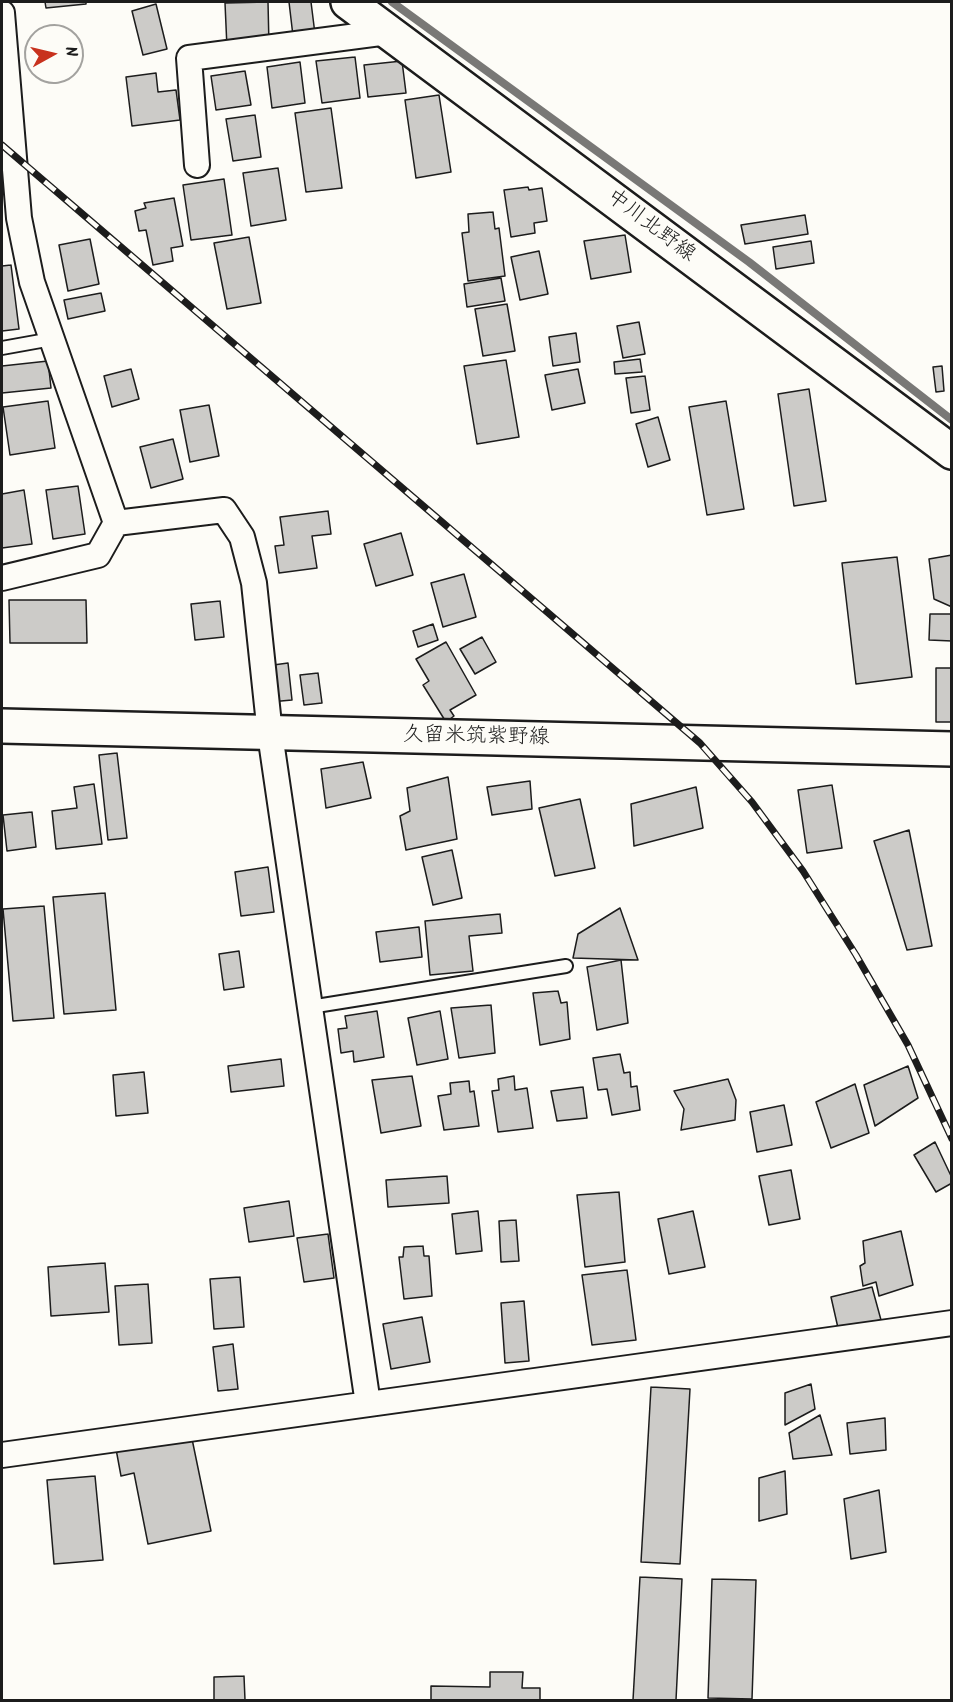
<!DOCTYPE html>
<meta charset="utf-8">
<style>
body{margin:0}
#map{position:relative;width:953px;height:1702px;overflow:hidden;background:#fdfcf7;font-family:Kalam,sans-serif}
canvas{display:block}
.frame{position:absolute;inset:0;border:3px solid #1c1c1c;pointer-events:none}
.north{position:absolute;left:24px;top:24px;width:60px;height:60px;box-sizing:border-box;background:#fdfcf7;border:2px solid #a3a29f;border-radius:50%;rotate:82deg;font-size:16px;font-weight:700;line-height:24px;text-align:center;color:#1c1c1c}
.north::after{content:'';display:block;margin:auto;width:21px;height:27px;background:#c8321e;clip-path:polygon(50% 0,100% 100%,50% 72%,0 100%)}
</style>
<div id="map">
<canvas width="953" height="1702"></canvas>
<div class="frame"></div>
<div class="north">N</div>
</div>
<script>
const g = document.querySelector('canvas').getContext('2d');
g.lineJoin = 'round';
function shape(rows) {
  const path = new Path2D();
  for (const r of rows) {
    path.moveTo(r[0], r[1]);
    for (let i = 2; i < r.length; i += 2) path.lineTo(r[i], r[i + 1]);
  }
  return path;
}
function stroke(path, color, width, dash) {
  g.strokeStyle = color;
  g.lineWidth = width;
  g.lineCap = dash ? 'butt' : 'round';
  g.setLineDash(dash || []);
  g.stroke(path);
}
function fillPath(path, color) {
  g.fillStyle = color;
  g.fill(path, 'evenodd');
}
function drawText(font, color, halo, rows, align = 'center') {
  g.font = font + ' Kalam,"Klee One",sans-serif';
  g.lineWidth = 4.5;
  g.setLineDash([]);
  g.textBaseline = 'middle';
  g.strokeStyle = halo;
  g.fillStyle = color;
  for (const [text, x, y, turn = 0] of rows) {
    g.save();
    g.translate(x, y);
    g.rotate((+turn || 0) * Math.PI / 180);
    g.textAlign = isNaN(turn) ? turn : align;
    if (halo) g.strokeText(text, 0, 0);
    g.fillText(text, 0, 0);
    g.restore();
  }
}
stroke(shape([
 [392,2,749,262,952,420]
]), '#797876', 8);
const building = shape([
 [45,2,86,2,86,4,46,8,45,2],
 [268,2,269,46,227,48,225,3,268,2],
 [289,2,311,2,315,34,293,36,289,2],
 [156,4,167,49,143,55,132,11,156,4],
 [355,57,360,98,322,103,316,61,355,57],
 [402,61,406,93,368,97,364,65,402,61],
 [300,62,305,103,272,108,267,67,300,62],
 [245,71,251,105,216,110,211,76,245,71],
 [156,73,158,92,176,90,180,120,132,126,126,77,156,73],
 [439,95,451,172,416,178,405,100,439,95],
 [331,108,342,188,306,192,295,113,331,108],
 [255,115,261,157,233,161,226,119,255,115],
 [278,168,286,220,251,226,243,173,278,168],
 [224,179,232,235,191,240,183,185,224,179],
 [528,187,529,190,542,188,547,221,534,223,535,233,511,237,504,190,528,187],
 [174,198,183,246,171,248,173,261,153,265,146,230,139,231,135,211,146,208,144,203,174,198],
 [493,212,495,229,499,228,505,276,468,281,462,233,469,232,468,214,493,212],
 [805,215,808,234,745,244,741,225,805,215],
 [625,235,631,272,591,279,584,241,625,235],
 [249,237,261,303,227,309,214,243,249,237],
 [90,239,99,284,68,291,59,245,90,239],
 [811,241,814,263,776,269,773,247,811,241],
 [539,251,548,294,520,300,511,257,539,251],
 [11,265,19,329,2,331,2,266,11,265],
 [501,278,505,301,467,307,464,284,501,278],
 [101,293,105,311,68,319,64,300,101,293],
 [507,304,515,351,483,356,475,309,507,304],
 [639,322,645,354,623,358,617,326,639,322],
 [576,333,580,362,553,366,549,337,576,333],
 [640,359,642,372,615,374,614,362,640,359],
 [506,360,519,437,477,444,464,366,506,360],
 [48,361,51,388,2,393,2,366,48,361],
 [942,366,944,391,936,392,933,367,942,366],
 [131,369,139,399,112,407,104,376,131,369],
 [578,369,585,403,552,410,545,375,578,369],
 [645,376,650,410,631,413,626,378,645,376],
 [809,389,826,501,794,506,778,394,809,389],
 [48,401,55,448,10,455,3,407,48,401],
 [726,401,744,509,707,515,689,407,726,401],
 [209,405,219,456,190,462,180,410,209,405],
 [658,417,670,460,648,467,636,424,658,417],
 [173,439,183,479,151,488,140,447,173,439],
 [78,486,85,534,53,539,46,490,78,486],
 [24,490,32,544,2,548,2,494,24,490],
 [328,511,331,534,312,536,317,568,279,573,275,546,284,545,280,517,328,511],
 [401,533,413,575,376,586,364,544,401,533],
 [952,555,952,607,934,599,929,559,952,555],
 [897,557,912,677,856,684,842,563,897,557],
 [464,574,476,617,443,627,431,583,464,574],
 [9,600,86,600,87,643,10,643,9,600],
 [220,601,224,637,195,640,191,604,220,601],
 [930,614,952,614,952,641,929,640,930,614],
 [433,624,438,640,418,647,413,631,433,624],
 [482,637,496,662,475,674,460,649,482,637],
 [446,642,476,695,450,710,454,716,446,722,423,685,429,681,416,659,446,642],
 [288,663,292,700,270,702,266,666,288,663],
 [936,668,952,668,952,722,936,722,936,668],
 [318,673,322,703,304,705,300,675,318,673],
 [117,753,127,838,108,840,99,755,117,753],
 [363,762,371,798,326,808,321,769,363,762],
 [448,777,457,839,406,850,400,816,410,811,407,788,448,777],
 [530,781,532,809,492,815,487,787,530,781],
 [94,784,102,844,56,849,52,811,77,808,74,787,94,784],
 [832,785,842,848,807,853,798,790,832,785],
 [696,787,703,828,634,846,631,804,696,787],
 [580,799,595,868,555,876,539,808,580,799],
 [32,812,36,847,7,851,3,815,32,812],
 [909,830,932,946,907,950,874,841,909,830],
 [452,850,462,898,433,905,422,857,452,850],
 [268,867,274,912,241,916,235,872,268,867],
 [105,893,116,1010,64,1014,53,897,105,893],
 [44,906,54,1018,13,1021,3,909,44,906],
 [620,908,638,960,573,958,578,934,620,908],
 [500,914,502,933,469,936,473,971,430,975,425,921,500,914],
 [419,927,422,957,380,962,376,932,419,927],
 [239,951,244,987,224,990,219,954,239,951],
 [621,960,628,1023,597,1030,587,967,621,960],
 [558,991,561,1003,567,1002,570,1039,540,1045,533,993,558,991],
 [491,1005,495,1053,459,1058,451,1008,491,1005],
 [377,1011,384,1057,354,1062,353,1051,341,1053,338,1029,347,1028,345,1016,377,1011],
 [440,1011,448,1059,417,1065,408,1018,440,1011],
 [620,1054,624,1073,630,1072,631,1087,637,1086,640,1110,612,1115,607,1089,598,1090,593,1058,620,1054],
 [281,1059,284,1086,231,1092,228,1066,281,1059],
 [908,1066,918,1098,875,1126,864,1085,908,1066],
 [144,1072,148,1113,116,1116,113,1075,144,1072],
 [412,1076,421,1126,381,1133,372,1080,412,1076],
 [514,1076,515,1090,527,1088,533,1128,498,1132,492,1091,499,1090,498,1079,514,1076],
 [728,1079,736,1100,735,1120,681,1130,684,1109,674,1091,728,1079],
 [469,1081,470,1092,474,1091,479,1126,444,1130,438,1096,451,1094,450,1083,469,1081],
 [855,1084,869,1133,831,1148,816,1102,855,1084],
 [583,1087,587,1118,557,1121,551,1091,583,1087],
 [784,1105,792,1145,757,1152,750,1112,784,1105],
 [935,1142,952,1178,952,1183,936,1192,914,1155,935,1142],
 [791,1170,800,1219,769,1225,759,1176,791,1170],
 [447,1176,449,1203,388,1207,386,1180,447,1176],
 [619,1192,625,1262,585,1267,577,1195,619,1192],
 [289,1201,294,1236,249,1242,244,1208,289,1201],
 [478,1211,482,1251,456,1254,452,1214,478,1211],
 [693,1211,705,1267,669,1274,658,1219,693,1211],
 [516,1220,519,1261,501,1262,499,1221,516,1220],
 [901,1231,913,1285,879,1296,876,1282,863,1286,860,1266,865,1263,863,1241,901,1231],
 [328,1234,334,1278,304,1282,297,1238,328,1234],
 [423,1246,424,1256,429,1256,432,1296,404,1299,399,1257,403,1257,404,1247,423,1246],
 [105,1263,109,1312,51,1316,48,1267,105,1263],
 [627,1270,636,1340,592,1345,582,1275,627,1270],
 [240,1277,244,1327,214,1329,210,1279,240,1277],
 [148,1284,152,1343,119,1345,115,1286,148,1284],
 [872,1287,881,1320,838,1328,831,1297,872,1287],
 [524,1301,529,1361,505,1363,501,1303,524,1301],
 [422,1317,430,1362,391,1369,383,1324,422,1317],
 [233,1344,238,1389,218,1391,213,1347,233,1344],
 [811,1384,815,1409,785,1425,785,1393,811,1384],
 [651,1387,690,1389,680,1564,641,1562,651,1387],
 [820,1415,832,1455,793,1459,789,1433,820,1415],
 [885,1418,886,1450,850,1454,847,1423,885,1418],
 [191,1434,211,1531,148,1544,134,1473,121,1476,116,1449,191,1434],
 [785,1471,787,1514,759,1521,759,1478,785,1471],
 [95,1476,103,1560,54,1564,47,1480,95,1476],
 [879,1490,886,1552,851,1559,844,1499,879,1490],
 [640,1577,682,1579,676,1700,633,1700,640,1577],
 [712,1579,756,1580,752,1699,708,1698,712,1579],
 [490,1672,523,1672,522,1688,540,1688,540,1700,431,1700,431,1686,490,1687,490,1672],
 [244,1676,245,1700,214,1700,214,1677,244,1676]
]);
fillPath(building, '#cccbc8');
stroke(building, '#1c1c1c', 1.5);
const lane = shape([
 [2,348,52,339],
 [310,1007,566,966]
]);
const street = shape([
 [2,13,19,218,32,282,116,523,98,555,2,578],
 [197,165,189,58,388,32],
 [116,523,224,510,242,537,254,583,270,734,368,1404],
 [2,1455,952,1323]
]);
const secondary = shape([
 [348,2,952,452]
]);
const primary = shape([
 [2,726,952,749]
]);
stroke(lane, '#1c1c1c', 16);
stroke(street, '#1c1c1c', 28);
stroke(secondary, '#1c1c1c', 38);
stroke(primary, '#1c1c1c', 38);
stroke(lane, '#fdfcf7', 12);
stroke(street, '#fdfcf7', 24);
stroke(secondary, '#fdfcf7', 33);
stroke(primary, '#fdfcf7', 33);
const rail = shape([
 [2,145,700,743,752,802,803,871,856,955,908,1045,952,1139]
]);
stroke(rail, '#1c1c1c', 7);
stroke(rail, '#fdfcf7', 4.5, [14]);
drawText('21px', '#1c1c1c', '#fdfcf7', [
 ["中川北野線",650,227,37],
 ["久留米筑紫野線",476,738,1]
]);
</script>
